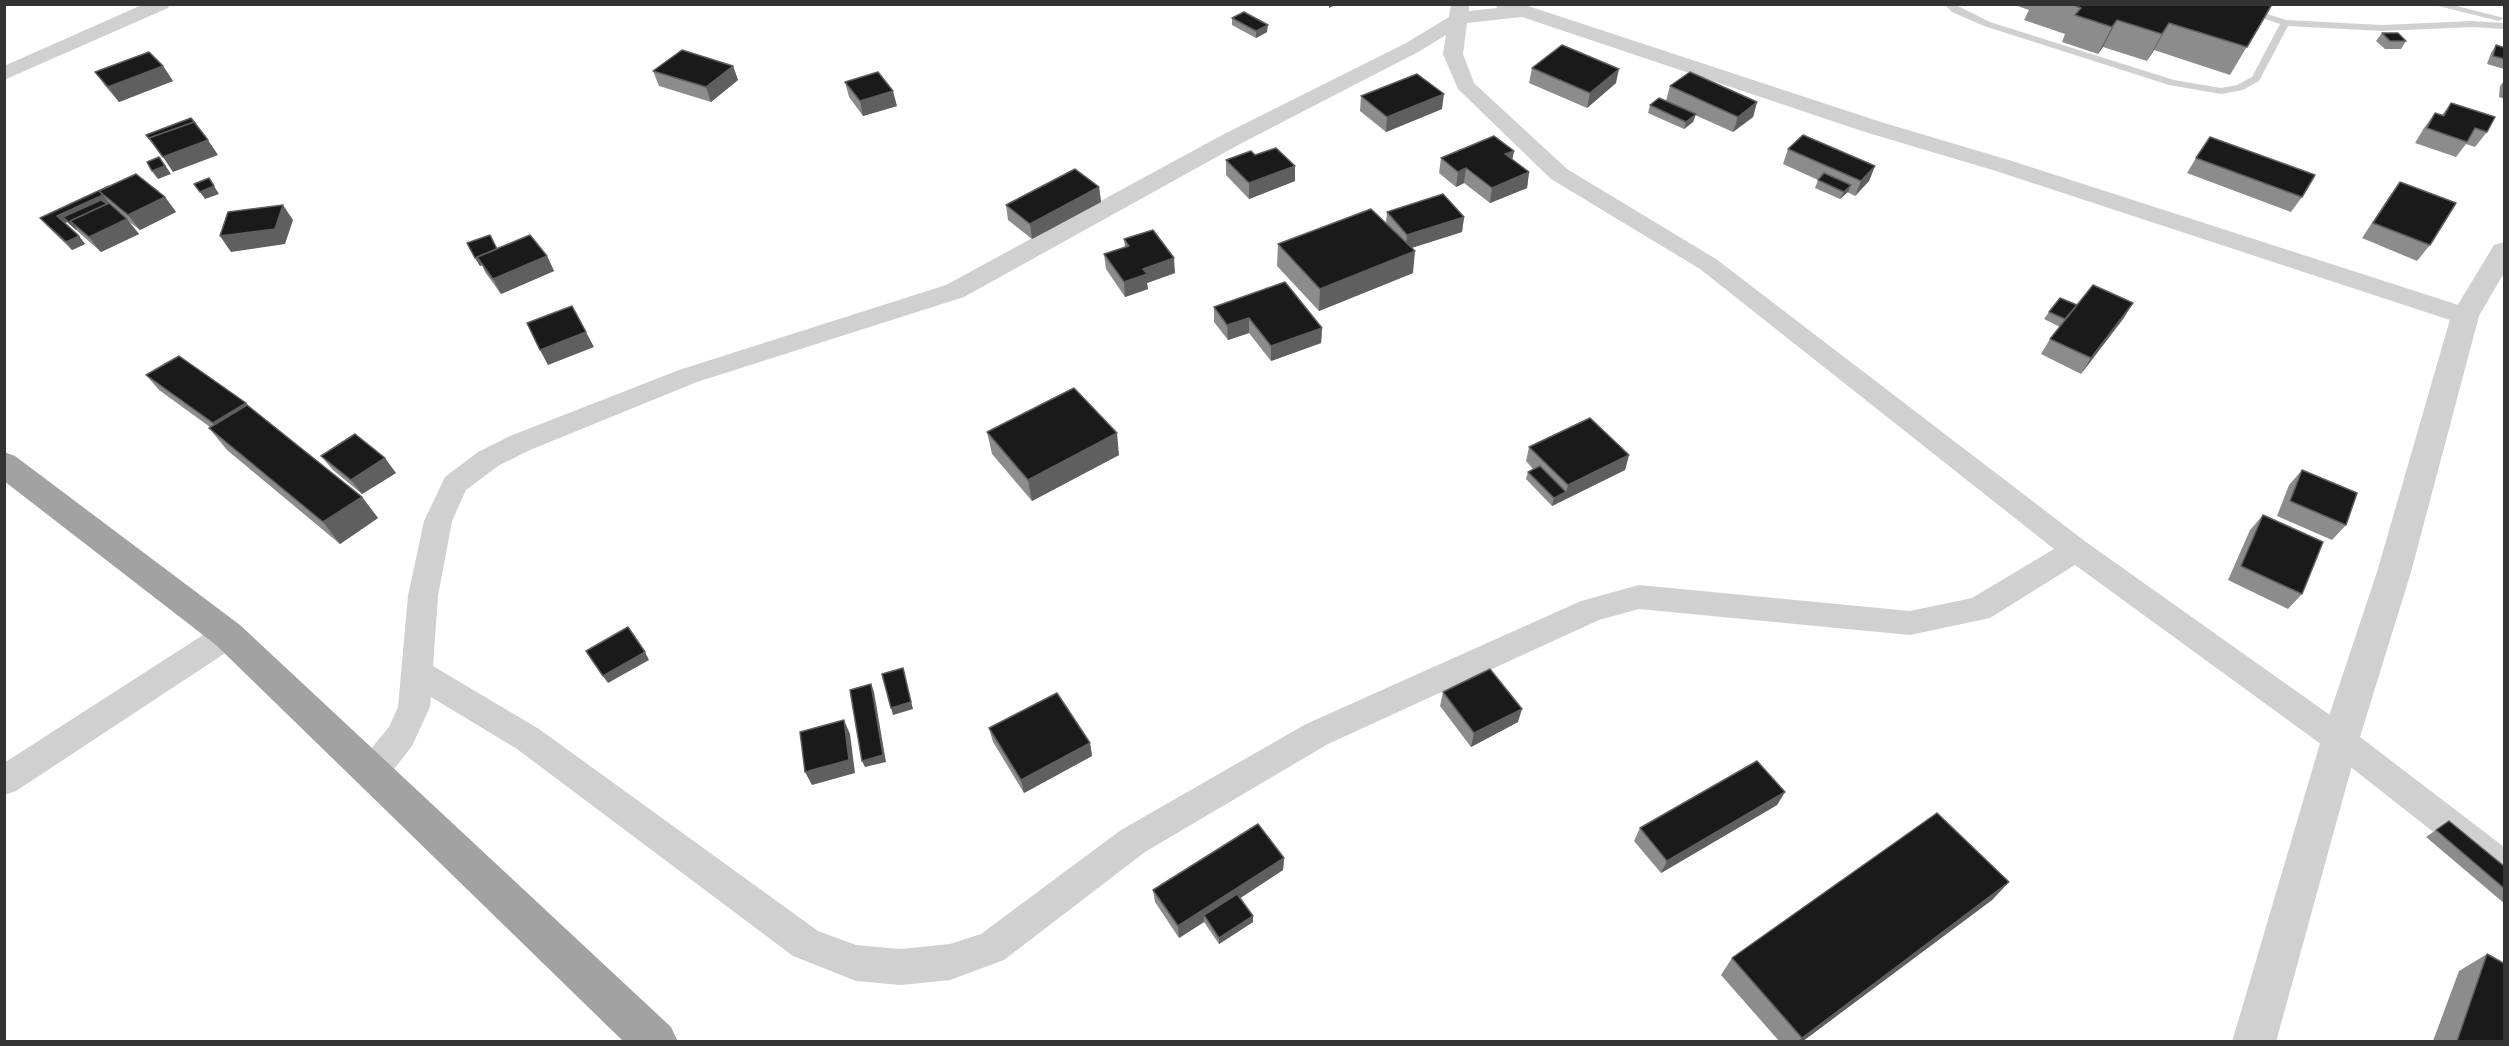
<!DOCTYPE html>
<style>
body{margin:0}
#map{position:relative;width:2509px;height:1046px;overflow:hidden;background:#fff;font-family:"Fira Sans Condensed",sans-serif}
canvas{display:block}
.frame{position:absolute;inset:0;border:6px solid #333;pointer-events:none}
</style>
<div id="map">
<canvas width="2509" height="1046"></canvas>
<div class="frame"></div>
</div>
<script>
const g = document.querySelector('canvas').getContext('2d');
g.lineJoin = 'round';
function shape(rows) {
  const path = new Path2D();
  for (const r of rows) {
    path.moveTo(r[0], r[1]);
    for (let i = 2; i < r.length; i += 2) path.lineTo(r[i], r[i + 1]);
  }
  return path;
}
function fillPath(path, color) {
  g.fillStyle = color;
  g.fill(path, 'evenodd');
}
function stroke(path, color, width, dash) {
  g.strokeStyle = color;
  g.lineWidth = width;
  g.lineCap = dash ? 'butt' : 'round';
  g.setLineDash(dash || []);
  g.stroke(path);
}
fillPath(shape([
 [1944,4,1954,4,1990,22,2174,80,2221,88,2237,85,2252,77,2280,24,2222,4,2237,4,2286,20,2382,25,2472,21,2504,23,2504,29,2472,27,2382,31,2288,26,2259,81,2243,90,2221,94,2169,85,1984,26,1952,12,1944,4],
 [2430,4,2449,4,2504,18,2499,21,2430,4]
]), '#d0d0d0');
fillPath(shape([
 [144,4,170,4,168,8,4,80,4,66,144,4],
 [1451,4,1469,4,1469,11,1497,8,1495,4,1522,4,1881,122,2012,161,2474,310,2477,316,2474,322,2465,324,2456,322,1996,171,1865,132,1522,17,1467,23,1463,54,1474,83,1567,169,1716,259,2086,542,2351,730,2504,847,2504,883,2492,878,2329,750,2075,565,1990,618,1910,635,1639,609,1599,620,1328,744,1145,852,1004,960,950,980,901,985,856,981,793,956,517,749,431,697,430,707,412,746,384,782,372,787,360,782,356,772,360,762,389,727,398,707,408,596,424,521,445,477,478,452,510,436,679,370,946,285,1224,134,1406,43,1449,17,1451,4],
 [1446,35,1443,54,1458,89,1551,179,1700,269,2054,549,1972,598,1910,611,1639,585,1581,601,1306,724,1121,830,981,934,950,944,901,949,856,945,818,931,539,729,433,666,438,596,452,521,466,490,498,466,530,450,697,382,964,297,1240,144,1420,51,1446,35],
 [228,623,239,626,243,635,239,644,16,791,4,795,4,763,217,626,228,623]
]), '#d0d0d0');
fillPath(shape([
 [2504,242,2504,273,2479,316,2411,572,2359,740,2276,1042,2232,1042,2321,740,2377,572,2451,316,2494,245,2504,242]
]), '#d0d0d0');
fillPath(shape([
 [4,452,15,456,240,625,671,1027,678,1042,624,1042,216,645,4,481,4,452]
]), '#a2a2a2');
fillPath(shape([
 [2012,4,2265,4,2271,6,2230,75,2154,50,2147,61,2103,47,2098,54,2062,42,2065,34,2024,20,2029,10],
 [1232,18,1267,32,1256,38,1232,25],
 [2382,33,2406,41,2401,49,2385,49,2376,41],
 [2496,45,2505,48,2504,69,2487,64,2491,53],
 [163,66,173,81,119,102,106,87,95,72],
 [733,66,738,80,711,102,659,86,653,71],
 [1532,68,1616,83,1587,108,1529,83],
 [2505,80,2505,99,2499,97,2500,86],
 [845,82,897,106,863,116,849,97],
 [1670,86,1757,102,1753,117,1733,132,1695,115,1693,122,1684,129,1648,113,1650,105,1666,101],
 [1361,96,1442,109,1386,132,1360,111],
 [2451,103,2487,132,2475,147,2466,144,2456,157,2415,143,2424,128,2435,113,2442,115],
 [1788,149,1875,166,1869,181,1855,196,1847,192,1840,199,1815,188,1818,180,1783,164],
 [1514,151,1512,159,1529,172,1527,188,1490,203,1464,183,1456,187,1439,173,1441,158],
 [1255,155,1295,181,1249,199,1226,175,1226,160],
 [2196,158,2302,197,2291,212,2187,173],
 [136,174,165,197,176,212,140,230,128,221,139,234,101,252,67,222,65,223,79,236,85,244,72,250,46,225,40,218],
 [2400,182,2430,245,2417,261,2362,238,2389,197],
 [1099,187,1101,202,1032,239,1008,220,1006,205],
 [1387,212,1464,217,1462,232,1411,248,1413,273,1319,311,1277,266,1278,244,1386,223],
 [1124,239,1175,273,1147,283,1148,289,1125,297,1106,269,1104,254,1125,248],
 [467,243,547,256,554,271,501,294,485,272,482,265,480,266],
 [2133,303,2123,319,2081,374,2041,354,2050,339,2060,327,2044,319,2049,312,2077,305],
 [1214,307,1322,328,1321,343,1271,361,1249,333,1228,340,1214,322],
 [146,375,248,406,362,497,378,518,340,544,227,450,209,428,210,427,159,390],
 [987,432,1119,455,1032,501,992,454],
 [1529,447,1629,455,1625,470,1552,506,1526,479,1528,472,1533,469,1526,461],
 [321,456,396,473,362,494,333,470],
 [2302,470,2346,525,2332,540,2277,516,2289,485],
 [2263,515,2302,594,2288,609,2228,580,2250,530],
 [1443,692,1518,722,1471,747,1440,706],
 [989,728,1090,743,1092,756,1024,793,993,742],
 [1785,792,1777,805,1661,873,1634,841,1640,828],
 [2449,821,2505,867,2505,904,2426,837],
 [1284,858,1283,870,1240,898,1253,922,1219,944,1204,922,1179,938,1155,902,1153,890],
 [2009,882,1992,900,1803,1041,1779,1041,1721,975,1732,958],
 [2487,954,2505,1041,2433,1041,2459,971]
]), '#8c8c8c');
fillPath(shape([
 [1329,4,1337,4,1329,8],
 [2117,20,2103,47,2098,54,2112,27],
 [2169,23,2154,50,2147,61,2162,34],
 [1268,25,1267,32,1256,38,1256,31],
 [163,66,173,81,119,102,108,87],
 [733,66,738,80,711,102,706,87],
 [1619,69,1616,83,1587,108,1590,93],
 [893,91,897,106,863,116,860,101],
 [1444,94,1442,109,1386,132,1387,117],
 [1757,102,1753,117,1733,132,1738,117],
 [1696,114,1693,122,1684,129,1686,122],
 [208,140,218,155,173,172,163,157],
 [1514,151,1511,166,1505,154],
 [165,165,171,174,158,179,152,171],
 [1295,166,1295,181,1249,199,1249,183],
 [1875,166,1869,181,1855,196,1861,181],
 [1466,168,1464,183,1456,187,1458,172],
 [1529,172,1527,188,1490,203,1492,188],
 [209,178,219,194,205,199,200,192],
 [1851,185,1848,192,1840,199,1844,192],
 [1099,187,1101,202,1032,239,1030,224],
 [103,195,109,203,63,217,67,222,63,224,57,216],
 [165,197,176,212,140,230,128,215],
 [283,205,293,220,285,244,231,252,220,236],
 [1464,217,1462,232,1405,250,1407,235],
 [127,219,139,234,101,252,89,237],
 [79,236,85,244,72,250,66,242],
 [1415,251,1413,273,1319,311,1320,289],
 [547,256,554,271,501,294,493,279],
 [475,258,477,258,482,265,480,266],
 [1174,258,1175,273,1147,283,1148,289,1125,297,1124,282,1143,269],
 [2133,303,2123,319,2081,374,2091,358],
 [1249,318,1249,333,1228,340,1227,325],
 [1322,328,1321,343,1271,361,1271,346],
 [586,332,594,347,548,365,540,350],
 [246,403,258,418,225,438,213,423],
 [1117,433,1119,455,1032,501,1028,480],
 [1629,455,1625,470,1564,500,1568,485],
 [385,458,396,473,362,494,351,480],
 [1566,492,1564,500,1552,506,1554,498],
 [362,497,378,518,340,544,323,522],
 [645,652,649,660,608,683,603,676],
 [903,668,913,709,893,715,891,708],
 [871,684,874,692,886,762,865,767,862,761],
 [1522,709,1518,722,1471,747,1474,733],
 [844,720,850,734,855,773,812,785,805,772],
 [1090,743,1092,756,1024,793,1021,780],
 [1785,792,1777,805,1661,873,1667,861],
 [1284,858,1283,870,1207,920,1204,915,1204,922,1179,938,1178,926],
 [2009,882,1992,900,1803,1041,1798,1041,1802,1038],
 [1253,916,1253,922,1219,944,1219,938]
]), '#5f5f5f');
const building = shape([
 [2071,4,2265,4,2271,6,2247,47,2169,23,2162,34,2117,20,2112,27,2075,15,2081,8,2071,4],
 [1244,12,1268,25,1256,31,1232,18,1244,12],
 [2382,33,2398,33,2406,41,2390,41,2382,33],
 [1562,45,1619,69,1590,93,1532,68,1562,45],
 [2496,45,2505,48,2505,59,2493,56,2496,45],
 [682,50,733,66,706,87,653,71,682,50],
 [149,52,163,66,108,87,95,72,149,52],
 [878,72,893,91,860,101,845,82,878,72],
 [1690,72,1757,102,1738,117,1670,86,1690,72],
 [1417,74,1444,94,1387,117,1361,96,1417,74],
 [1659,98,1696,114,1686,122,1650,105,1659,98],
 [2451,103,2495,117,2487,132,2475,128,2467,142,2427,128,2435,113,2444,116,2451,103],
 [191,118,196,124,194,122,149,138,153,143,146,135,191,118],
 [194,122,208,140,163,157,149,138,194,122],
 [1803,135,1875,166,1861,181,1788,149,1803,135],
 [1494,136,1514,151,1505,154,1529,172,1492,188,1466,168,1458,172,1441,158,1494,136],
 [2210,137,2315,175,2302,197,2196,158,2210,137],
 [1276,148,1295,166,1249,183,1226,160,1251,151,1255,155,1276,148],
 [159,157,165,166,152,171,147,162,159,157],
 [1075,169,1099,187,1030,224,1006,205,1075,169],
 [1824,173,1851,185,1844,192,1818,180,1824,173],
 [136,174,165,197,128,215,99,191,136,174],
 [209,178,214,186,200,192,194,184,209,178],
 [2400,182,2456,203,2430,245,2373,223,2400,182],
 [109,186,99,191,103,195,57,216,79,236,66,242,40,218,109,186],
 [1443,194,1464,217,1407,235,1387,212,1443,194],
 [101,200,107,204,70,221,76,229,63,217,101,200],
 [109,203,127,219,89,237,70,221,109,203],
 [283,205,275,229,220,236,228,212,283,205],
 [1371,209,1415,251,1320,289,1278,244,1371,209],
 [1153,230,1174,258,1143,269,1147,274,1124,282,1104,254,1129,246,1124,239,1153,230],
 [490,235,497,249,475,258,467,243,490,235],
 [530,235,547,256,493,279,477,257,530,235],
 [1285,282,1322,328,1271,346,1249,318,1227,325,1214,307,1285,282],
 [2093,285,2133,303,2091,358,2050,339,2093,285],
 [2060,298,2077,305,2065,319,2049,312,2060,298],
 [572,306,586,332,540,350,527,323,572,306],
 [179,356,246,403,213,423,146,375,179,356],
 [1074,388,1117,433,1028,480,987,432,1074,388],
 [247,405,362,497,323,522,209,428,247,405],
 [1590,418,1629,455,1568,485,1529,447,1590,418],
 [355,434,385,458,351,480,321,456,355,434],
 [1540,466,1566,492,1554,498,1528,472,1540,466],
 [2302,470,2357,493,2346,525,2290,501,2302,470],
 [2263,515,2323,542,2302,594,2241,566,2263,515],
 [628,627,645,652,603,676,586,651,628,627],
 [903,668,911,702,891,708,882,674,903,668],
 [1490,669,1522,709,1474,733,1443,692,1490,669],
 [871,684,883,755,862,761,850,690,871,684],
 [1057,693,1090,743,1021,780,989,728,1057,693],
 [844,720,849,760,805,772,800,732,844,720],
 [1757,761,1785,792,1667,861,1640,828,1757,761],
 [1937,813,2009,882,1802,1038,1732,958,1937,813],
 [2449,821,2505,867,2505,889,2436,830,2449,821],
 [1258,824,1284,858,1178,926,1153,890,1258,824],
 [1237,894,1253,916,1219,938,1204,915,1237,894],
 [2487,954,2505,964,2505,1041,2457,1041,2487,954]
]);
fillPath(building, '#1a1a1a');
stroke(building, '#5f5f5f', 1.5);
</script>
